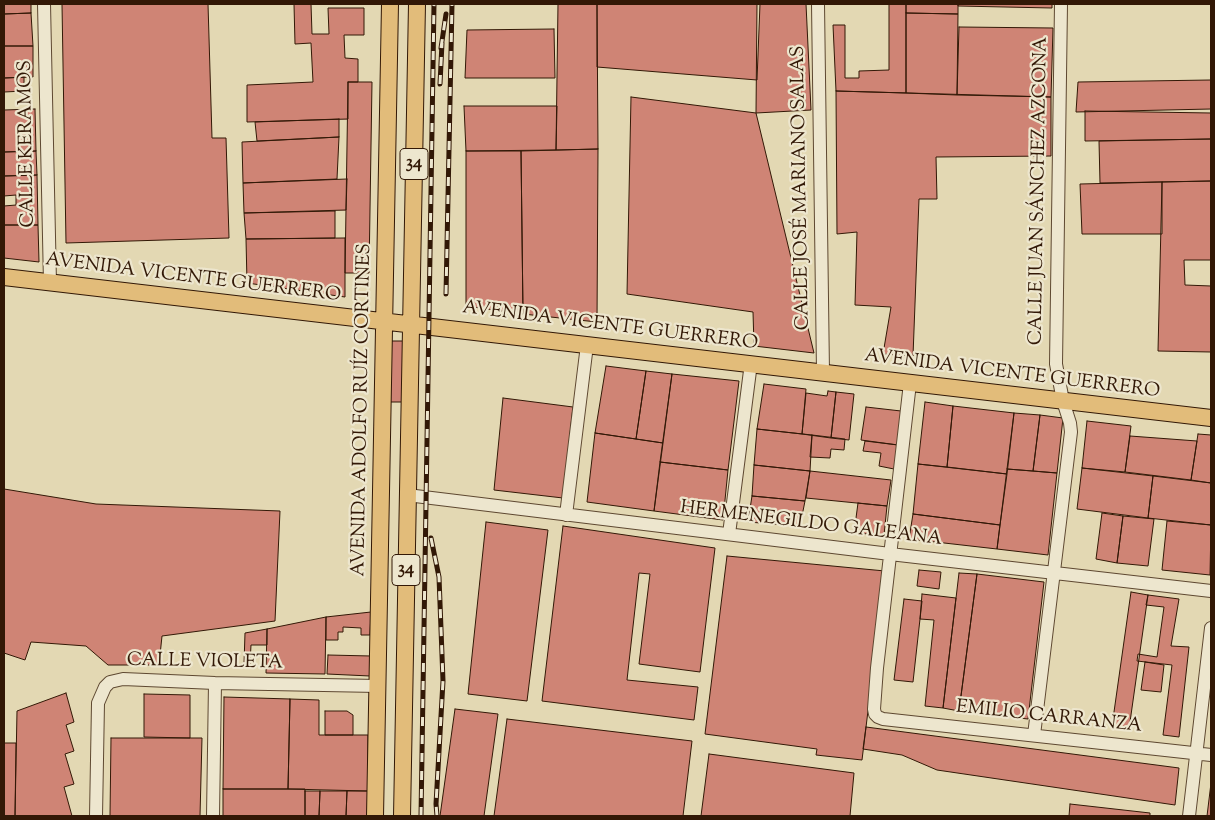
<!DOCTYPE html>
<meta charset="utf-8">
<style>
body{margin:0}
#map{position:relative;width:1215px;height:820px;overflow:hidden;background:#e3d8b3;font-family:"Sorts Mill Goudy",serif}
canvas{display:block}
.frame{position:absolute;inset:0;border:5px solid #321806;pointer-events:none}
</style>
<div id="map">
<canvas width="1215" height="820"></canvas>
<div class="frame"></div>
</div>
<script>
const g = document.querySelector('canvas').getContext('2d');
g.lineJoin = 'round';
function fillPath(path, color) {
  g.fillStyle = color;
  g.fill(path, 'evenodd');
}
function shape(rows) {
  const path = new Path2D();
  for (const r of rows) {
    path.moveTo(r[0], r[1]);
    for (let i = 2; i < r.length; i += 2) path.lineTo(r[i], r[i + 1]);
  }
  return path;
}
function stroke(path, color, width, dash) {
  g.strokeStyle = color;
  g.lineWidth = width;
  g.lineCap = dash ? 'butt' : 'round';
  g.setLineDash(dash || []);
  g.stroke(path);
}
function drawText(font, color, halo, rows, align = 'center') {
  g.font = font + ' "Sorts Mill Goudy",serif';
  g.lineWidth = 4.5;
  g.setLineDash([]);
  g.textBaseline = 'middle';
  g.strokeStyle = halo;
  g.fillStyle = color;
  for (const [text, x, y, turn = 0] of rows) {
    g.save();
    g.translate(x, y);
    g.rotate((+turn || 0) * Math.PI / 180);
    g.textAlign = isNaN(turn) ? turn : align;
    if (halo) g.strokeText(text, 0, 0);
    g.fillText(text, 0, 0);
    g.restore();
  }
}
const building = shape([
 [4,4,31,4,31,13,4,14,4,4],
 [62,4,208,4,212,138,226,138,229,238,66,243,62,4],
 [294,4,311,4,312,34,329,34,328,8,364,8,364,35,344,35,345,58,358,59,358,82,348,82,348,119,247,122,247,85,313,82,311,43,295,44,294,4],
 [558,4,597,4,598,149,556,150,558,4],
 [597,4,760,4,757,80,597,67,597,4],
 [757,4,806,4,811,110,756,113,757,4],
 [889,4,906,4,906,93,836,91,833,25,845,25,845,78,859,78,859,71,889,70,889,4],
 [906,4,958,4,958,14,906,13,906,4],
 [958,4,1052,4,1052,8,958,6,958,4],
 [31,13,33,46,4,46,4,14,31,13],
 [906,13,958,14,957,95,906,93,906,13],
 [959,27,1053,28,1051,97,957,95,959,27],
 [554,29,555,78,465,78,467,30,554,29],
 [4,46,33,46,33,77,4,78,4,46],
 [24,77,24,91,4,92,4,78,24,77],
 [1211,80,1211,109,1076,112,1078,82,1211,80],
 [348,82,372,82,369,273,345,273,348,82],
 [836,91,1051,97,1051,156,936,157,937,199,919,199,913,356,883,354,891,307,855,305,857,232,837,234,836,91],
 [631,97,756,113,814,353,754,346,753,312,627,294,631,97],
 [464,106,557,106,556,150,466,151,464,106],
 [35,109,36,151,4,152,4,110,35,109],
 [1085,111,1211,113,1211,139,1085,141,1085,111],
 [339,119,339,137,257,141,255,122,339,119],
 [339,137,337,179,243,183,242,142,339,137],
 [1211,139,1211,181,1100,183,1099,141,1211,139],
 [598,149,597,322,523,314,521,151,598,149],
 [36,151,37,175,4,176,4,152,36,151],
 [466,151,521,151,523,314,466,306,466,151],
 [37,175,38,225,4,225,4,206,16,205,16,195,4,196,4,176,37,175],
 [347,179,346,210,244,213,243,183,347,179],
 [1211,181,1211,260,1184,260,1185,285,1211,286,1211,352,1158,351,1162,182,1211,181],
 [1162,182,1162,234,1082,234,1080,184,1162,182],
 [335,211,335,238,246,239,244,213,335,211],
 [4,225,38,225,39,262,4,258,4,225],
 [345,238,345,297,247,283,246,239,345,238],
 [391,341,409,341,407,402,390,402,391,341],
 [606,366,646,371,636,439,595,433,606,366],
 [646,371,672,374,663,443,636,439,646,371],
 [672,374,739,381,728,470,660,462,672,374],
 [764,384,806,389,802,434,757,429,764,384],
 [828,391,836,392,831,438,802,434,806,393,827,396,828,391],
 [836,392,854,394,849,440,831,438,836,392],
 [503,398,573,407,563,498,494,490,503,398],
 [925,402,953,406,947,467,918,464,925,402],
 [953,406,1014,413,1007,474,947,467,953,406],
 [866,407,901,411,898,445,861,440,866,407],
 [1014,413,1040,415,1033,471,1007,469,1014,413],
 [1040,415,1063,418,1057,473,1033,471,1040,415],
 [1087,421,1131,426,1125,472,1082,468,1087,421],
 [757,429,812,435,810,471,754,465,757,429],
 [595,433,663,443,654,511,587,502,595,433],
 [1198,434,1211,435,1211,483,1191,480,1198,434],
 [812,435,845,439,844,450,831,449,830,458,810,457,812,435],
 [1130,436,1197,441,1191,480,1125,472,1130,436],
 [865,441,898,445,894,469,879,466,881,453,863,451,865,441],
 [660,462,728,470,723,520,654,511,660,462],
 [918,464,1007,474,1000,525,913,514,918,464],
 [754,465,810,471,805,501,752,496,754,465],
 [1082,468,1153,476,1148,518,1077,509,1082,468],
 [1007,469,1057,473,1048,555,997,549,1007,469],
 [810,471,891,480,887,506,806,498,810,471],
 [1153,476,1211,483,1211,525,1148,518,1153,476],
 [4,489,96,504,280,511,275,621,162,636,159,665,108,665,86,646,31,642,25,660,4,653,4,489],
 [752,496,805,501,800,526,748,522,752,496],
 [858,503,887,506,884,535,854,533,858,503],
 [1102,513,1123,516,1117,563,1096,559,1102,513],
 [913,514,1000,525,997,549,909,539,913,514],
 [1123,516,1154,519,1148,566,1117,563,1123,516],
 [1167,521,1211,525,1210,575,1162,570,1167,521],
 [486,522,548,530,527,701,468,694,486,522],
 [563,526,715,548,700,672,639,664,650,574,639,573,627,680,698,687,694,720,542,701,563,526],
 [727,556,885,571,862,760,816,755,817,749,705,734,727,556],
 [919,570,941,572,939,589,917,586,919,570],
 [959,573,977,574,959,711,943,708,959,573],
 [977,574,1044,582,1028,719,959,711,977,574],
 [1131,592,1148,595,1129,729,1112,726,1131,592],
 [922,594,956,598,943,708,925,706,934,620,920,619,922,594],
 [1148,595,1179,599,1171,646,1189,647,1179,737,1163,735,1172,665,1137,661,1138,654,1157,657,1164,607,1146,605,1148,595],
 [904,599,922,601,913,682,894,680,904,599],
 [371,612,370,635,361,635,361,628,343,627,343,632,338,632,338,640,326,640,326,617,371,612],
 [326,617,325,674,266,673,267,629,326,617],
 [267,629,267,645,251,645,250,664,244,664,245,633,267,629],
 [328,655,371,656,370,676,327,674,328,655],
 [1145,662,1164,665,1161,692,1141,690,1145,662],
 [66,693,74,722,66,725,74,751,65,754,74,784,64,787,72,816,15,816,17,711,66,693],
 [144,694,190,695,190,738,144,737,144,694],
 [224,697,290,699,288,789,223,789,224,697],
 [290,699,319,700,319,735,368,735,368,791,288,789,290,699],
 [455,709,498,714,484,816,440,816,455,709],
 [325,711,347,711,353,715,353,735,325,735,325,711],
 [507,719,692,741,683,816,494,816,507,719],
 [866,727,1179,768,1175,805,937,770,902,755,863,749,866,727],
 [111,738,202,738,200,816,110,816,111,738],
 [4,743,16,743,15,816,4,816,4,743],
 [709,754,854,773,850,816,701,816,709,754],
 [1211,783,1211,816,1207,816,1211,783],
 [223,789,305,789,305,816,223,816,223,789],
 [305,791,320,791,319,816,305,816,305,791],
 [320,791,347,791,346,816,319,816,320,791],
 [347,791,368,791,368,816,346,816,347,791],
 [1070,804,1150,813,1150,816,1069,816,1070,804]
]);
fillPath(building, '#cf8475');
stroke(building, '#321806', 1);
const minor = shape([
 [44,4,50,283],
 [818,4,823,372],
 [910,383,877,668,874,709,875,714,878,717,883,719,1211,755],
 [407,495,890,554,1211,591],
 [566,515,587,345],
 [729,534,751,363],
 [1034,735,1071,432,1070,423,1063,401,1056,364,1061,4],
 [96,816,98,703,105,687,110,682,123,679,215,683,378,686],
 [213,816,215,683],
 [1189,816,1211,628]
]);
const major = shape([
 [4,277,1211,418],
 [375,816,390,4],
 [402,816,417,4]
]);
stroke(minor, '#5e4831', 14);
stroke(major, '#321806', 18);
stroke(minor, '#ede6ce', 12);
stroke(major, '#e2bc7a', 16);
const rail = shape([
 [441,48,446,14],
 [440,84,442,43],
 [446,294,452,4],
 [431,538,439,577,443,681,436,804,437,816],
 [421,816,434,4]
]);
stroke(rail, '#321806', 5);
stroke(rail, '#ede6ce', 3, [9]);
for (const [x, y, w] of [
 [414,164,28],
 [406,570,28]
]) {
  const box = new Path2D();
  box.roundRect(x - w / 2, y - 15.5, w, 31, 4);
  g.fillStyle = '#ede6ce';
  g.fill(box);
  stroke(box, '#321806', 1);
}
drawText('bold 18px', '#321806', null, [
 ["34",414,164],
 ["34",406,570]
]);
drawText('19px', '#321806', '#ede6ce', [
 ["CALLE KERAMOS",28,144,-91],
 ["CALLE JOSÉ MARIANO SALAS",802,188,-91],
 ["CALLE JUAN SÁNCHEZ AZCONA",1040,191,-89],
 ["AVENIDA VICENTE GUERRERO",193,279,7],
 ["AVENIDA VICENTE GUERRERO",610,327,7],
 ["AVENIDA VICENTE GUERRERO",1012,375,7],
 ["AVENIDA ADOLFO RUÍZ CORTINES",363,410,-89],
 ["HERMENEGILDO GALEANA",811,525,7],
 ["CALLE VIOLETA",205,663,1],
 ["EMILIO CARRANZA",1049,718,6]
]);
</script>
